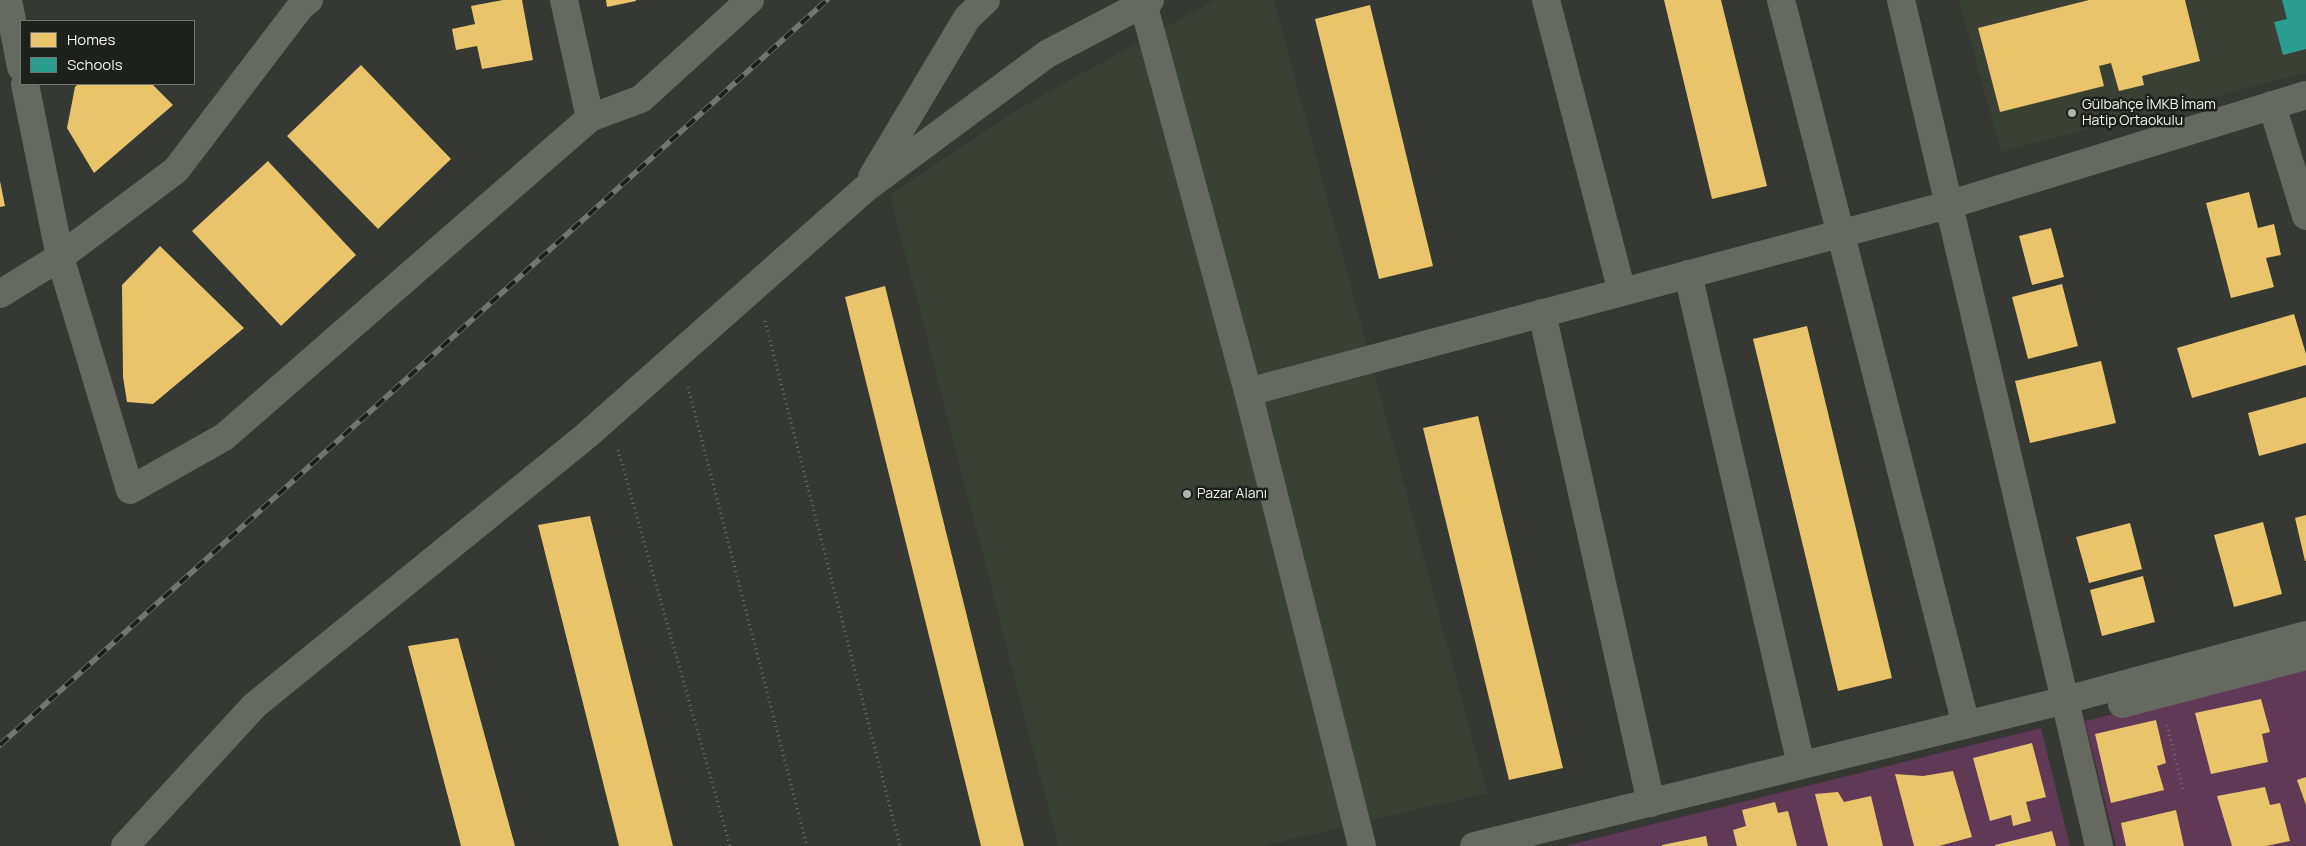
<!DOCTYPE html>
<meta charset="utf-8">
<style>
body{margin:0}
#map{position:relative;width:2306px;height:846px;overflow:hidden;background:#363833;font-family:Manrope,sans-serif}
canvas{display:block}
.legend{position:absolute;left:20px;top:20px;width:175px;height:65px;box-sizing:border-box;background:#1e201c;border:1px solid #737570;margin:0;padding:6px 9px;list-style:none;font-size:15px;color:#f2f4ef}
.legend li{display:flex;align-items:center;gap:10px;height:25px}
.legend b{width:25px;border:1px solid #737570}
</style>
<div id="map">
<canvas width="2306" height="846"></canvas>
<ul class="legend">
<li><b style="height:14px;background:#e9c46a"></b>Homes</li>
<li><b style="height:14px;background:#2a9d8f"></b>Schools</li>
</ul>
</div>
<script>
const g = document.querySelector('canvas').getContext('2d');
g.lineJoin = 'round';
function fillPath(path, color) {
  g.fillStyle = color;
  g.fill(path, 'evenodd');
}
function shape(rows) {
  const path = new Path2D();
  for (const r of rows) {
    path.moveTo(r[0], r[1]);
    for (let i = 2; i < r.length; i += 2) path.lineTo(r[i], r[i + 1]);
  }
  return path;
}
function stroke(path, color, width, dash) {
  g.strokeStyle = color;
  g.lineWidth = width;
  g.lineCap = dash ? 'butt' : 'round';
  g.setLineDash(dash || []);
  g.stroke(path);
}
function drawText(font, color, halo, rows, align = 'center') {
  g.font = font + ' Manrope,sans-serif';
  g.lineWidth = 5;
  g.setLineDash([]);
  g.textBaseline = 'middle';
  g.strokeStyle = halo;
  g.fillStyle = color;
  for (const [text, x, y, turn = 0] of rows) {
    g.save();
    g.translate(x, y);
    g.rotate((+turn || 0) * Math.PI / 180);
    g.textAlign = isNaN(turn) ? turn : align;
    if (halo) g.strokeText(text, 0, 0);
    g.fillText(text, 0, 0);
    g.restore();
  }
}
fillPath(shape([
 [1215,0,1274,0,1487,793,1262,846,1058,846,890,195,1025,105],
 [1959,0,2306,0,2306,73,2001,152]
]), '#3a4134');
fillPath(shape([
 [2306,666,2306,846,2116,846,2085,721],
 [2041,728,2070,846,1565,846]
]), '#603956');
fillPath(shape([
 [503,0,522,0,533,60,482,69,477,46,456,50,452,29,475,24,471,6],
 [606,0,636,0,636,1,607,7],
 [1664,0,1721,0,1767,186,1712,199],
 [2089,0,2185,0,2200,61,2142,76,2144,85,2119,91,2111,63,2099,66,2104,86,2000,112,1978,28],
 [1370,5,1433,266,1379,279,1315,19],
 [361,65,451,159,378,229,287,136],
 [78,84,152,84,173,105,94,173,67,128,75,87],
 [268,161,356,255,281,326,192,231],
 [0,181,5,206,0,207],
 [2249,192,2258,228,2274,224,2281,255,2266,258,2274,287,2231,298,2206,203],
 [2051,228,2064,277,2032,285,2019,236],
 [160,246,244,328,153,404,127,402,123,377,122,285],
 [2062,284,2078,346,2028,359,2012,297],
 [885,286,1024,846,981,846,845,297],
 [2294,314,2306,354,2306,365,2192,398,2177,348],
 [1807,326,1892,678,1838,691,1753,339],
 [2101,361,2116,423,2030,443,2015,381],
 [2306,397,2306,443,2259,456,2248,413],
 [1478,416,1563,768,1509,780,1423,428],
 [2306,515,2306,561,2305,561,2295,518],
 [590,516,673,846,619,846,538,525],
 [2263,522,2282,594,2234,607,2214,535],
 [2130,523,2142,569,2089,583,2076,537],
 [2143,576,2155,622,2102,636,2090,590],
 [458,638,515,846,461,846,408,646],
 [2261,699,2270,732,2262,734,2268,762,2211,774,2195,713],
 [2156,720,2166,763,2157,766,2164,790,2111,803,2095,734],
 [2032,743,2046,797,2026,802,2031,821,2013,826,2011,815,1990,821,1973,758],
 [1953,771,1972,837,1939,846,1914,846,1895,774,1923,776],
 [2306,777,2306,805,2297,780],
 [2265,787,2270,805,2280,803,2290,841,2266,846,2232,846,2217,796],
 [1838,792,1844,802,1871,796,1883,846,1828,846,1815,794],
 [1775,802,1778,813,1788,811,1797,846,1737,846,1733,830,1746,826,1742,810],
 [2176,810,2184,846,2126,846,2121,823],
 [2052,831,2056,846,1995,846,1995,845],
 [1706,836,1708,846,1662,846,1662,845]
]), '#e9c46a');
fillPath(shape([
 [2282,0,2306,0,2306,49,2283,55,2274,22,2287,19]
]), '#2a9d8f');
stroke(shape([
 [765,321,900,846],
 [688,387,807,846],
 [618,450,730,846],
 [2167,725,2183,790]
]), '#6e726a', 3, [1, 4]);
stroke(shape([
 [8,0,21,67],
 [564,0,590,118],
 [1546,0,1622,292],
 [1781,0,1966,725],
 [1901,0,2099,846],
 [1143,3,1248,392,1362,846],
 [25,84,60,257,130,490,224,437,590,118,641,99,750,0],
 [2272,105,2306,216],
 [872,177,967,18,986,0],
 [1688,274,1801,765],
 [0,294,60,257,176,170,301,6,309,0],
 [1542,313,1651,803],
 [1248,392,1948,205,2306,95],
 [2122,704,2306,656],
 [125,846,255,705,586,436,866,188,1047,54,1150,0],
 [1474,846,2066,700,2306,635]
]), '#656960', 28);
const rail = shape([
 [0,745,827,0]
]);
stroke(rail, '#73766f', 5.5);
stroke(rail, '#1e201c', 4, [11]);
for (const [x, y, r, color] of [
 [2072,113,5,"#b0b2ad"],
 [1187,494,5,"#b0b2ad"]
]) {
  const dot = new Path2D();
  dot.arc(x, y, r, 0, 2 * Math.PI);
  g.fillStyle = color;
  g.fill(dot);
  stroke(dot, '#1e201c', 2);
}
drawText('14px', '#f2f4ef', '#1e201c', [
 ["Gülbahçe İMKB İmam",2082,105],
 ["Hatip Ortaokulu",2082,121],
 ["Pazar Alanı",1197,494]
], 'left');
</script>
